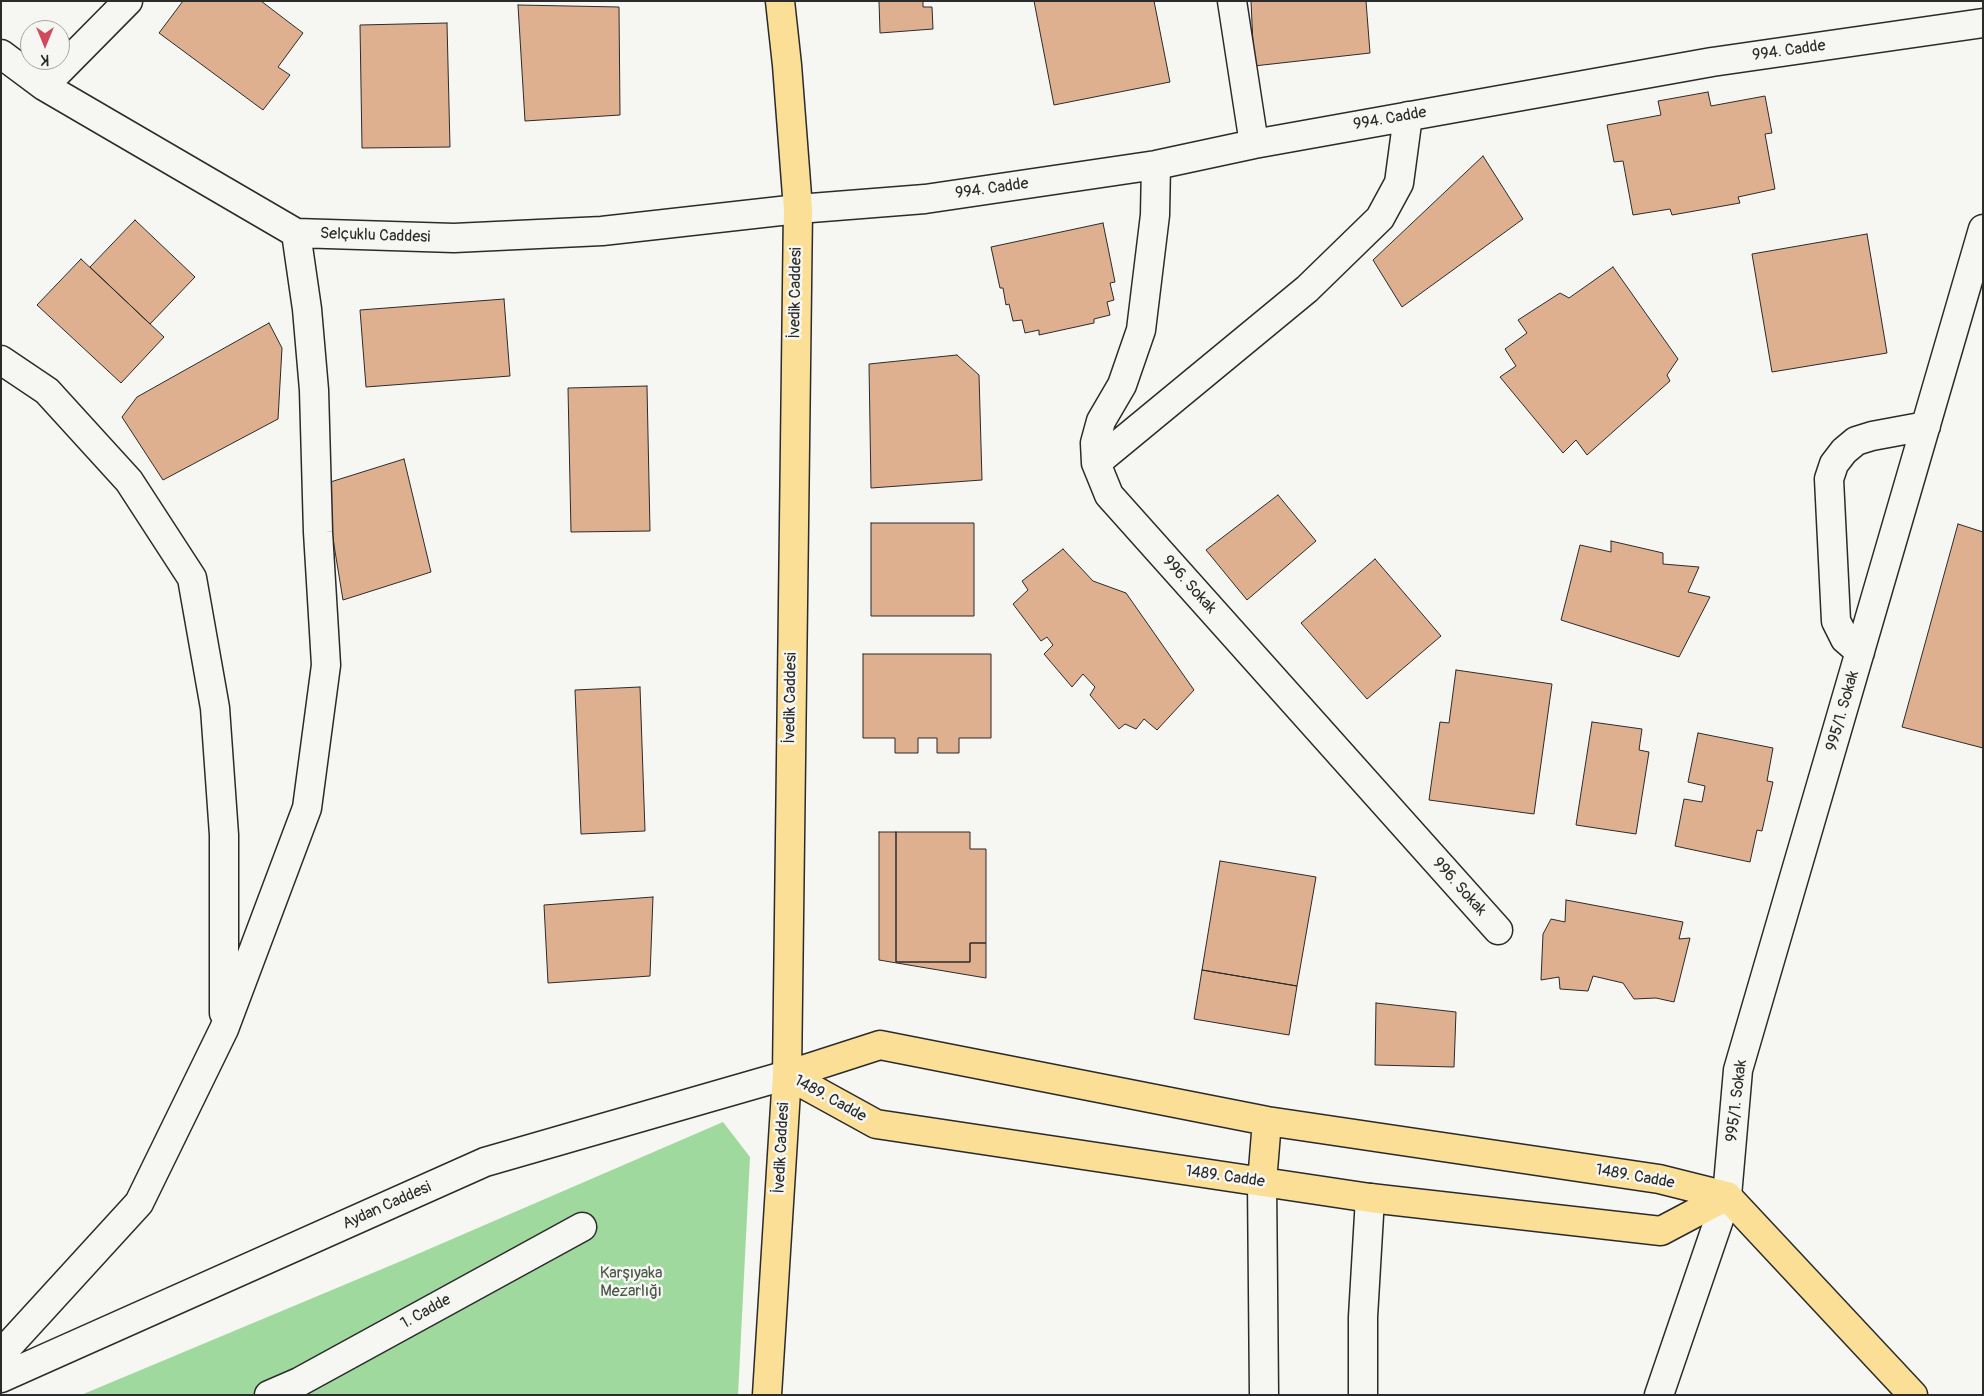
<!DOCTYPE html>
<meta charset="utf-8">
<style>
body{margin:0}
#map{position:relative;width:1984px;height:1396px;overflow:hidden;background:#f6f6f2;font-family:Pangolin,sans-serif}
canvas{display:block}
.frame{position:absolute;inset:0;border:2px solid #2b2b2b;pointer-events:none}
.north{position:absolute;left:20px;top:20px;width:50px;height:50px;box-sizing:border-box;background:#f6f6f2;border:1px solid #a5a5a2;border-radius:50%;rotate:180deg;font-size:14px;font-weight:700;line-height:20px;text-align:center;color:#2b2b2b}
.north::after{content:'';display:block;margin:auto;width:18px;height:22px;background:#d1495b;clip-path:polygon(50% 0,100% 100%,50% 72%,0 100%)}
</style>
<div id="map">
<canvas width="1984" height="1396"></canvas>
<div class="frame"></div>
<div class="north">K</div>
</div>
<script>
const g = document.querySelector('canvas').getContext('2d');
g.lineJoin = 'round';
function fillPath(path, color) {
  g.fillStyle = color;
  g.fill(path, 'evenodd');
}
function shape(rows) {
  const path = new Path2D();
  for (const r of rows) {
    path.moveTo(r[0], r[1]);
    for (let i = 2; i < r.length; i += 2) path.lineTo(r[i], r[i + 1]);
  }
  return path;
}
function stroke(path, color, width, dash) {
  g.strokeStyle = color;
  g.lineWidth = width;
  g.lineCap = dash ? 'butt' : 'round';
  g.setLineDash(dash || []);
  g.stroke(path);
}
function drawText(font, color, halo, rows, align = 'center') {
  g.font = font + ' Pangolin,sans-serif';
  g.lineWidth = 5;
  g.setLineDash([]);
  g.textBaseline = 'middle';
  g.strokeStyle = halo;
  g.fillStyle = color;
  for (const [text, x, y, turn = 0] of rows) {
    g.save();
    g.translate(x, y);
    g.rotate((+turn || 0) * Math.PI / 180);
    g.textAlign = isNaN(turn) ? turn : align;
    if (halo) g.strokeText(text, 0, 0);
    g.fillText(text, 0, 0);
    g.restore();
  }
}
fillPath(shape([
 [723,1122,750,1157,738,1395,81,1395,406,1259]
]), '#a0d99e');
const building = shape([
 [183,1,261,1,303,33,278,67,290,75,263,110,159,33,183,1],
 [879,1,923,1,923,7,932,7,933,29,880,33,879,1],
 [1034,1,1154,1,1170,82,1054,105,1034,1],
 [1251,1,1366,1,1370,53,1254,66,1251,1],
 [518,5,619,7,620,115,525,121,518,5],
 [447,23,450,147,362,148,360,25,447,23],
 [1708,92,1711,106,1765,96,1772,133,1765,134,1775,189,1738,197,1740,203,1672,215,1670,209,1633,215,1623,161,1614,162,1607,125,1661,115,1658,101,1708,92],
 [1483,156,1523,219,1402,307,1373,260,1483,156],
 [135,220,195,277,150,324,90,267,135,220],
 [1103,223,1115,282,1110,283,1114,300,1107,302,1110,315,1094,319,1094,323,1039,335,1039,330,1025,333,1022,320,1013,321,1009,304,1006,305,1003,288,1000,288,991,247,1103,223],
 [1867,234,1887,353,1772,372,1752,254,1867,234],
 [81,259,164,337,121,383,37,305,81,259],
 [1613,267,1678,359,1667,375,1670,381,1587,455,1576,440,1563,453,1500,377,1516,366,1505,349,1527,333,1518,320,1560,293,1569,298,1613,267],
 [504,299,510,376,366,387,360,310,504,299],
 [269,323,282,348,278,419,163,480,122,417,137,397,269,323],
 [957,355,979,375,982,480,871,488,869,364,957,355],
 [647,386,650,531,571,532,568,388,647,386],
 [404,459,431,572,343,600,324,484,404,459],
 [1278,495,1316,541,1247,600,1206,550,1278,495],
 [871,523,974,523,974,616,871,616,871,523],
 [1958,524,1983,532,1983,748,1902,727,1958,524],
 [1611,541,1663,553,1663,564,1699,567,1688,592,1710,597,1679,657,1561,620,1580,545,1611,552,1611,541],
 [1063,549,1093,581,1126,593,1194,690,1157,730,1144,719,1136,729,1125,724,1119,729,1090,695,1095,687,1083,674,1072,687,1044,654,1053,645,1047,637,1041,641,1013,604,1028,590,1022,581,1063,549],
 [1375,559,1441,636,1367,699,1301,623,1375,559],
 [863,654,991,654,991,738,959,738,959,753,937,753,937,738,918,738,918,753,895,753,895,738,863,738,863,654],
 [1456,670,1552,684,1534,814,1429,800,1440,722,1449,723,1456,670],
 [640,687,645,831,581,834,575,690,640,687],
 [1592,722,1642,729,1639,750,1649,752,1636,834,1576,825,1592,722],
 [1698,733,1773,748,1767,781,1773,782,1762,831,1757,830,1750,862,1675,846,1684,799,1702,802,1705,786,1688,782,1698,733],
 [879,832,896,832,896,962,970,962,970,943,986,943,986,978,879,960,879,832],
 [896,832,970,832,970,849,986,849,986,943,970,943,970,962,896,962,896,832],
 [1220,861,1316,877,1297,986,1202,970,1220,861],
 [653,897,650,976,548,983,544,905,653,897],
 [1566,900,1683,922,1679,939,1690,938,1674,1002,1656,998,1634,999,1623,983,1593,976,1588,991,1560,989,1559,977,1541,980,1543,934,1551,919,1565,922,1566,900],
 [1202,970,1297,986,1289,1035,1194,1019,1202,970],
 [1376,1003,1456,1012,1454,1067,1375,1065,1376,1003]
]);
fillPath(building, '#deb08f');
stroke(building, '#2b2b2b', 1);
const minor = shape([
 [1232,1,1254,144],
 [1,54,44,86,296,233,454,238,602,231,798,209,925,199,1156,165,1254,144,1712,62,1983,23],
 [44,86,128,1],
 [1156,165,1155,215,1141,330,1122,385,1101,421,1095,443,1096,463,1109,495,1498,930],
 [1,360,47,391,129,481,192,578,215,708,224,835,224,1013],
 [1096,463,1307,289,1380,218,1399,183,1408,116],
 [1860,652,1845,639,1836,621,1829,479,1834,464,1844,451,1856,441,1872,436,1926,426],
 [1262,1182,1264,1395],
 [1,1354,139,1203,224,1029,307,808,326,665,318,532,314,390,307,309,296,233],
 [1,1378,485,1162,787,1075],
 [269,1395,299,1382,582,1227],
 [1363,1395,1363,1317,1370,1198],
 [1659,1395,1727,1196,1738,1070,1983,229]
]);
const major = shape([
 [787,1075,880,1045,1267,1121,1659,1179,1727,1196,1913,1395],
 [787,1075,876,1124,1370,1198,1661,1231,1727,1196],
 [1262,1182,1267,1121],
 [767,1395,787,1075,798,209,787,65,780,1]
]);
stroke(minor, '#2b2b2b', 31);
stroke(major, '#2b2b2b', 31);
stroke(minor, '#f6f6f2', 28);
stroke(major, '#fbdf96', 28);
drawText('16px', '#2b2b2b', '#f6f6f2', [
 ["994. Cadde",1789,51,-8],
 ["994. Cadde",1390,119,-10],
 ["994. Cadde",992,189,-8],
 ["Selçuklu Caddesi",375,236,2],
 ["İvedik Caddesi",796,293,-89],
 ["996. Sokak",1189,585,48],
 ["İvedik Caddesi",791,698,-89],
 ["995/1. Sokak",1843,711,-74],
 ["996. Sokak",1459,887,48],
 ["1489. Cadde",830,1099,29],
 ["995/1. Sokak",1737,1101,-83],
 ["İvedik Caddesi",782,1148,-87],
 ["1489. Cadde",1225,1177,8],
 ["1489. Cadde",1635,1177,10],
 ["Aydan Caddesi",387,1206,-24],
 ["1. Cadde",426,1312,-29]
]);
drawText('16px', '#485648', '#f6f6f2', [
 ["Karşıyaka",631,1274],
 ["Mezarlığı",631,1292]
]);
</script>
